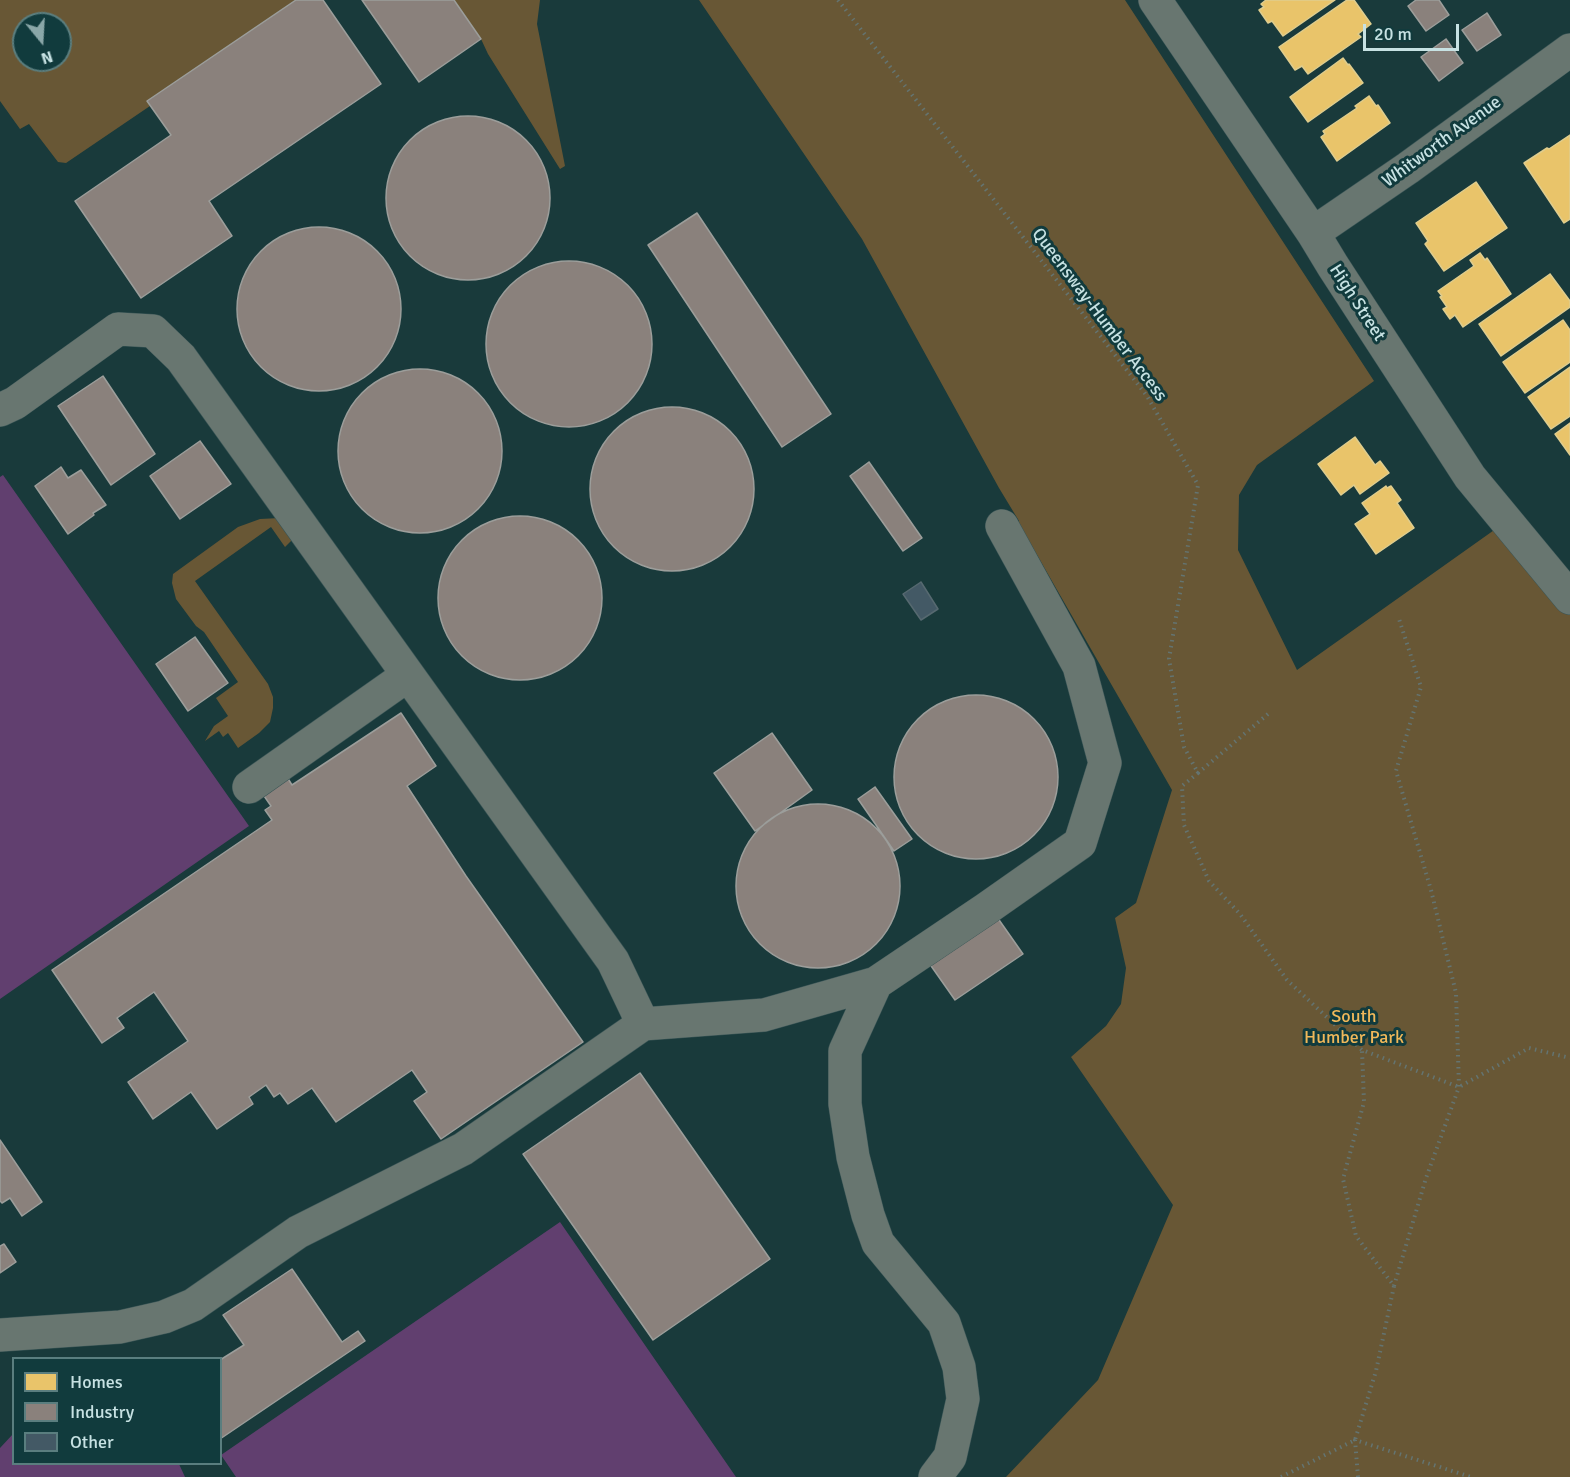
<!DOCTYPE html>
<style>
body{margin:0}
#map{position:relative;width:1570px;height:1477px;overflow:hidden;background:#193a3b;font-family:Signika,sans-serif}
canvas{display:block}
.legend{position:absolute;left:12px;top:1357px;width:210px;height:108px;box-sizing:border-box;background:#113b3d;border:2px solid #5a7e7f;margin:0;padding:8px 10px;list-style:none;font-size:18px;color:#c7e2e3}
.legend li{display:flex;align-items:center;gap:12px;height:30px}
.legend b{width:30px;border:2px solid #5a7e7f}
.north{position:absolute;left:12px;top:12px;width:60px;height:60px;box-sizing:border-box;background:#113b3d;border:2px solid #5a7e7f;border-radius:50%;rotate:162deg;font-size:16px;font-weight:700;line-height:24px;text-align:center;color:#c7e2e3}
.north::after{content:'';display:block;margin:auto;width:21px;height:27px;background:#8aa7a8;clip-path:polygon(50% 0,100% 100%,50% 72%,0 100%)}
.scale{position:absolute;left:1363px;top:24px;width:96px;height:27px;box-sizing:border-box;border:3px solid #c7e2e3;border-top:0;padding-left:8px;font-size:18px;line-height:21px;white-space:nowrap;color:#c7e2e3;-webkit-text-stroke:4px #113b3d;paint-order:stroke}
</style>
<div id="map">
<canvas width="1570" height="1477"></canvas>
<ul class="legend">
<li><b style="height:16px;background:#e9c46a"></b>Homes</li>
<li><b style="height:16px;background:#8a817c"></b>Industry</li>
<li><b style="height:16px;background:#435965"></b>Other</li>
</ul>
<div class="north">N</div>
<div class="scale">20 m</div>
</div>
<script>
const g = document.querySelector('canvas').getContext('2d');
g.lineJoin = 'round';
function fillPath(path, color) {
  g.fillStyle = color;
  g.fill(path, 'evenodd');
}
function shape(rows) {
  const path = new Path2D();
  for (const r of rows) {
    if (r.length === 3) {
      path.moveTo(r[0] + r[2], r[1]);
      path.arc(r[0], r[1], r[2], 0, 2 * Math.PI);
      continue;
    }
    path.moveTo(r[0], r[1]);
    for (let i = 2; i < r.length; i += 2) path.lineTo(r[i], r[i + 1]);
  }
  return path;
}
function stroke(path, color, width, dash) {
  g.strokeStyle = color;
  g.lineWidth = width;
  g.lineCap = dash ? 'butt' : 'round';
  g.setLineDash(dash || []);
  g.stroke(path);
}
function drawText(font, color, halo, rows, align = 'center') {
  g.font = font + ' Signika,sans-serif';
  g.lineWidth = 6;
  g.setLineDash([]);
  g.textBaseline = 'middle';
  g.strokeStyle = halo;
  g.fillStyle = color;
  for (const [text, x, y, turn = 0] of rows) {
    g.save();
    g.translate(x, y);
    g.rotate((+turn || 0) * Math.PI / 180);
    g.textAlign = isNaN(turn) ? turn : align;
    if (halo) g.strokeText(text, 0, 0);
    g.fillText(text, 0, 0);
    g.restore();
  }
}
fillPath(shape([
 [0,0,296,0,148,101,150,106,66,163,58,162,29,124,20,129,0,101],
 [24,24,60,24,60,60,24,60],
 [454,0,540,0,537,24,565,166,560,169,488,54,481,39],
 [699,0,1125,0,1374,381,1257,465,1239,495,1238,550,1297,670,1497,528,1570,613,1570,1477,1006,1477,1098,1380,1173,1205,1071,1057,1106,1026,1121,1004,1126,968,1115,918,1136,903,1172,790,1018,522,1019,521,999,488,862,239],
 [280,518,292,540,285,547,271,527,195,581,268,684,273,697,273,708,270,722,259,733,238,748,228,733,223,737,219,731,205,741,214,726,228,716,216,698,238,682,204,632,196,626,176,599,172,583,173,574,238,527,260,519]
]), '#685735');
fillPath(shape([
 [3,475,249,826,0,999,0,477],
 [560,1222,736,1477,236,1477,221,1455],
 [13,1434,14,1464,179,1464,185,1477,0,1477,0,1448]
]), '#613f6f');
const homes = shape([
 [1266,0,1335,0,1283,36,1272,21,1268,23,1259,10,1264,7,1261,4,1266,0],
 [1347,0,1354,0,1371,24,1358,34,1361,37,1308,74,1302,66,1295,70,1279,47,1347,0],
 [1343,58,1348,65,1349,64,1363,83,1308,122,1290,97,1343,58],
 [1369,96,1376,106,1378,105,1390,123,1337,161,1321,137,1325,134,1323,131,1357,108,1355,106,1369,96],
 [1570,135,1570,219,1564,223,1524,163,1547,148,1549,149,1570,135],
 [1476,182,1507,228,1444,271,1425,244,1428,241,1416,223,1476,182],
 [1480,253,1485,260,1487,258,1511,294,1463,327,1455,315,1450,319,1443,309,1447,307,1440,297,1442,296,1438,291,1474,266,1470,260,1480,253],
 [1550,274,1570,301,1570,307,1501,356,1479,324,1550,274],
 [1563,320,1570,330,1570,362,1525,393,1503,362,1563,320],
 [1570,367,1570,416,1551,429,1528,397,1570,367],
 [1570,423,1570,455,1555,434,1570,423],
 [1355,437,1375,465,1380,461,1389,473,1360,494,1354,485,1341,495,1318,464,1355,437],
 [1386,486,1387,488,1391,486,1401,500,1397,503,1414,528,1376,554,1355,524,1370,514,1362,503,1386,486]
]);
fillPath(homes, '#e9c46a');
stroke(homes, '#dfcd8e', 1.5);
const industry = shape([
 [296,0,323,0,381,84,209,201,232,236,141,298,75,201,171,135,147,101,296,0],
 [362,0,454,0,481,39,419,82,362,0],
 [1416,0,1439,0,1449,15,1426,31,1408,6,1416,0],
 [1487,13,1501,35,1477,51,1462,30,1487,13],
 [1446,39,1463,63,1439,81,1421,57,1446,39],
 [468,198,82],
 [697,213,831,414,782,447,648,245,697,213],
 [319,309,82],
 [569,344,83],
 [420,451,82],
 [103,376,155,454,111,485,58,406,103,376],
 [672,489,82],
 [200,441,231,484,180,519,150,476,200,441],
 [869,462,922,538,903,551,850,476,869,462],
 [61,467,68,478,81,470,106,505,93,513,94,515,68,534,35,486,61,467],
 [520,598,82],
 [195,637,228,683,188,711,156,664,195,637],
 [976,777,82],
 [401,713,436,766,407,786,466,876,583,1042,441,1139,414,1101,427,1092,412,1070,336,1122,312,1088,288,1104,280,1093,274,1097,266,1085,249,1097,253,1104,217,1129,191,1092,153,1119,128,1082,188,1041,154,992,117,1018,124,1028,102,1043,52,970,272,820,265,810,271,806,262,793,287,777,292,785,401,713],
 [772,733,812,790,755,831,714,773,772,733],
 [875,787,912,839,894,851,858,799,875,787],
 [818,886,82],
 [997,917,1023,954,955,1000,929,963,997,917],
 [640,1073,770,1259,653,1340,523,1154,640,1073],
 [0,1140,42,1202,22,1216,10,1198,2,1203,0,1201,0,1140],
 [4,1244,16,1262,0,1273,0,1246,4,1244],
 [292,1269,342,1342,358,1331,365,1341,220,1439,220,1360,244,1345,223,1315,292,1269]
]);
fillPath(industry, '#8a817c');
stroke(industry, '#9c9e9b', 1.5);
const building = shape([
 [921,582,938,609,921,620,903,594,921,582]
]);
fillPath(building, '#435965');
stroke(building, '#566970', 1.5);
const minor = shape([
 [1155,0,1313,233,1333,266,1470,477,1570,598],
 [1313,233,1408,168,1570,50],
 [0,410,15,403,118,329,153,331,181,358,613,961,643,1024],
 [249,787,408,675],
 [876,983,845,1051,845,1104,853,1157,868,1215,878,1243,944,1323,959,1367,963,1399,950,1457,935,1477],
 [0,1335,120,1327,164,1317,193,1305,298,1232,463,1149,643,1024,764,1015,876,983,986,909,1080,843,1105,763,1079,666,1002,526]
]);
stroke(minor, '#3b5657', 34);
stroke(shape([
 [838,0,1147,396,1198,485,1169,659,1184,747,1198,773,1182,786,1184,825,1209,881,1240,914,1287,980,1362,1050,1459,1087,1529,1048,1570,1058],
 [1198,773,1268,714],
 [1394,1286,1426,1178,1459,1087,1456,993,1431,890,1396,771,1421,687,1399,619],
 [1281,1477,1355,1440,1376,1371,1394,1286,1356,1236,1343,1179,1364,1102,1362,1050],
 [1358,1477,1355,1440,1471,1477]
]), '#647471', 4, [1.5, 4.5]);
stroke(minor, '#687670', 33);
drawText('18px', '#c7e2e3', '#113b3d', [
 ["Whitworth Avenue",1442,142,-36],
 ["High Street",1357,303,57],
 ["Queensway-Humber Access",1099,315,53]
]);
drawText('18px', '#f0b85a', '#113b3d', [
 ["South",1354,1017],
 ["Humber Park",1354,1038]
]);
</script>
